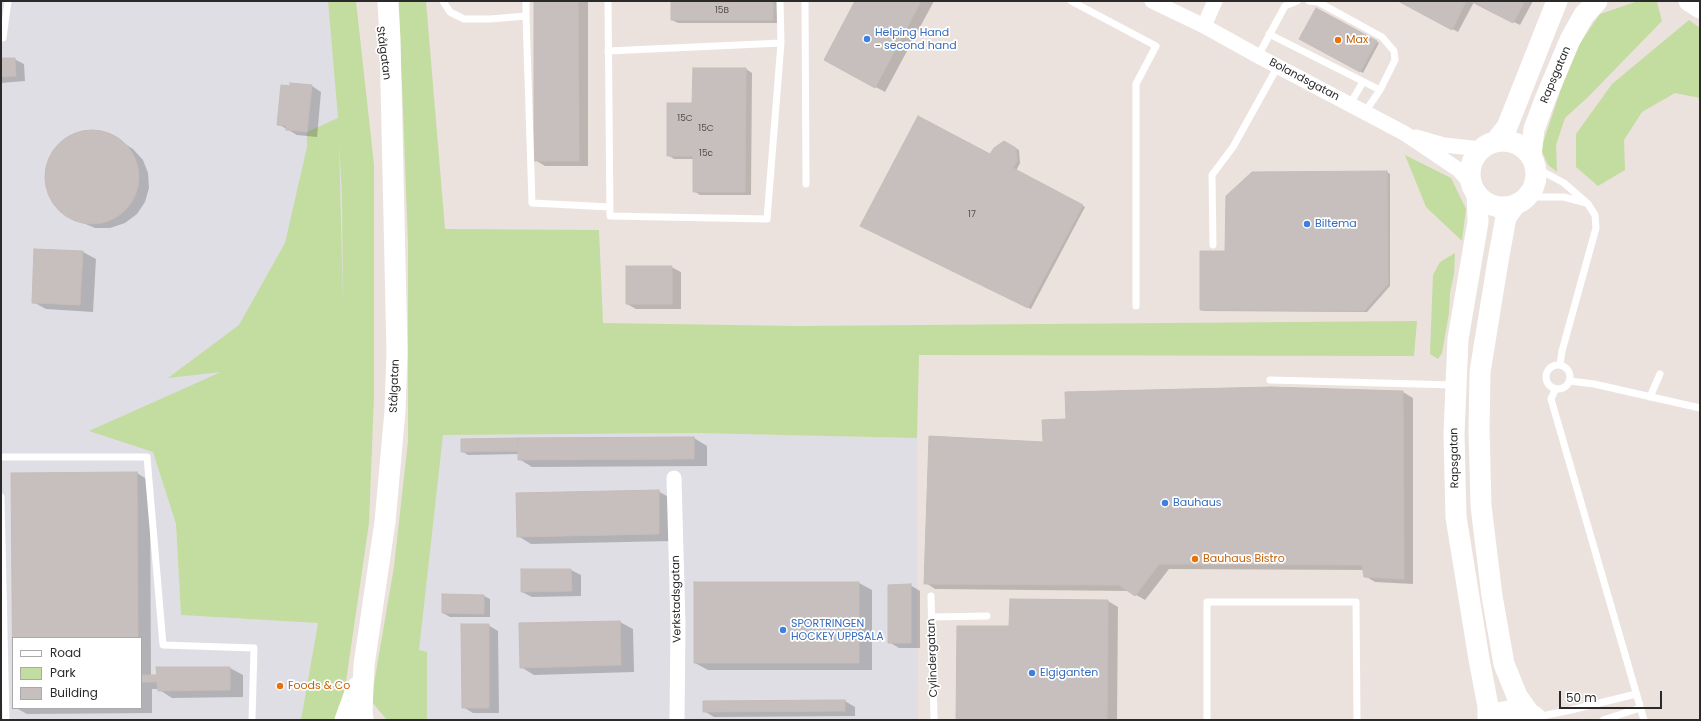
<!DOCTYPE html>
<meta charset="utf-8">
<style>
body{margin:0}
#map{position:relative;width:1701px;height:721px;overflow:hidden;background:#ebe2de;font-family:Poppins,sans-serif}
canvas{display:block}
.frame{position:absolute;inset:0;border:2px solid #2a2a2a;pointer-events:none}
.legend{position:absolute;left:12px;top:637px;width:130px;height:72px;box-sizing:border-box;background:#fff;border:1px solid #aaa;margin:0;padding:5px 7px;list-style:none;font-size:12px;color:#2a2a2a}
.legend li{display:flex;align-items:center;gap:8px;height:20px}
.legend b{width:20px;border:1px solid #aaa}
.scale{position:absolute;left:1559px;top:691px;width:103px;height:18px;box-sizing:border-box;border:2px solid #2a2a2a;border-top:0;padding-left:5px;font-size:12px;line-height:14px;white-space:nowrap;color:#2a2a2a;-webkit-text-stroke:3px #fff;paint-order:stroke}
</style>
<div id="map">
<canvas width="1701" height="721"></canvas>
<div class="frame"></div>
<ul class="legend">
<li><b style="height:5px;background:#fff"></b>Road</li>
<li><b style="height:11px;background:#c3dca0"></b>Park</li>
<li><b style="height:11px;background:#c6bfbd"></b>Building</li>
</ul>
<div class="scale">50 m</div>
</div>
<script>
const g = document.querySelector('canvas').getContext('2d');
g.lineJoin = 'round';
function fillPath(path, color) {
  g.fillStyle = color;
  g.fill(path, 'evenodd');
}
function shape(rows) {
  const path = new Path2D();
  for (const r of rows) {
    if (r.length === 3) {
      path.moveTo(r[0] + r[2], r[1]);
      path.arc(r[0], r[1], r[2], 0, 2 * Math.PI);
      continue;
    }
    path.moveTo(r[0], r[1]);
    for (let i = 2; i < r.length; i += 2) path.lineTo(r[i], r[i + 1]);
  }
  return path;
}
function stroke(path, color, width, dash) {
  g.strokeStyle = color;
  g.lineWidth = width;
  g.lineCap = dash ? 'butt' : 'round';
  g.setLineDash(dash || []);
  g.stroke(path);
}
function drawText(font, color, halo, rows, align = 'center') {
  g.font = font + ' Poppins,sans-serif';
  g.lineWidth = 3.5;
  g.setLineDash([]);
  g.textBaseline = 'middle';
  g.strokeStyle = halo;
  g.fillStyle = color;
  for (const [text, x, y, turn = 0] of rows) {
    g.save();
    g.translate(x, y);
    g.rotate((+turn || 0) * Math.PI / 180);
    g.textAlign = isNaN(turn) ? turn : align;
    if (halo) g.strokeText(text, 0, 0);
    g.fillText(text, 0, 0);
    g.restore();
  }
}
fillPath(shape([
 [1,1,328,1,338,118,342,196,344,358,90,431,153,452,176,524,181,615,318,623,301,720,1,720],
 [13,638,141,638,141,708,13,708],
 [696,433,917,438,918,720,427,720,427,652,419,650,443,435]
]), '#dedee4');
fillPath(shape([
 [328,1,356,1,374,165,374,396,369,523,341,716,336,720,301,720,318,623,181,615,176,524,153,452,89,431,221,372,168,378,239,325,285,243,307,147,307,132,338,118],
 [339,143,342,196,343,306],
 [395,1,426,1,445,229,599,230,603,323,798,326,1417,321,1414,356,919,355,917,438,696,433,443,435,419,650,427,652,427,720,387,720,371,701,394,567,408,441,408,243,402,84],
 [1638,1,1657,2,1662,21,1588,97,1565,118,1556,145,1557,172,1548,165,1541,149,1573,53,1600,14],
 [1689,20,1700,28,1700,98,1675,93,1642,112,1624,140,1625,170,1598,186,1576,167,1576,134,1612,84],
 [1405,155,1451,178,1466,209,1462,241,1426,207],
 [1455,253,1454,274,1450,293,1449,313,1442,353,1438,359,1430,354,1433,275,1440,262]
]), '#c3dca0');
fillPath(shape([
 [535,1,588,1,588,166,545,166,535,160],
 [672,1,779,1,779,23,678,23,672,20],
 [856,1,934,1,885,92,835,65],
 [1400,1,1533,1,1520,25,1474,2,1458,32],
 [1317,10,1379,43,1363,73,1301,39],
 [1,59,14,59,24,64,25,81,1,83],
 [746,69,752,73,751,195,700,195,694,191,694,159,674,159,668,155,693,104],
 [312,86,321,92,317,137,297,135,278,124,291,87],
 [96,131,111,135,133,149,143,160,148,173,149,188,145,202,137,214,125,223,110,228,95,228,69,217,57,207,49,193,46,177,49,162,57,148,68,138,82,132],
 [1004,142,1019,150,1020,163,1016,171,1085,207,1031,309,864,227,990,156],
 [1387,172,1390,174,1390,286,1367,312,1204,311,1201,309,1226,252],
 [83,252,96,259,93,312,46,309,33,302],
 [671,267,681,272,681,309,636,309,627,304],
 [1271,388,1403,392,1413,398,1413,584,1375,582,1365,576,1364,570,1169,569,1145,600,1129,591,935,589,926,583,1044,443,1067,420],
 [694,438,707,446,707,466,532,467,519,459,519,454,468,455,462,451,518,439],
 [137,473,150,481,151,676,230,668,243,675,243,697,172,698,158,689,152,689,152,713,27,714,16,708,141,708,141,638,13,638],
 [658,491,672,499,672,541,531,544,518,536],
 [522,570,571,570,581,575,581,596,532,597,522,592],
 [859,583,872,590,872,670,708,670,695,663],
 [910,585,920,591,920,648,899,648,889,642],
 [484,596,490,599,490,617,450,617,443,613],
 [1011,600,1108,601,1118,607,1117,720,957,720,1010,627],
 [620,622,633,629,634,672,534,675,521,667],
 [488,625,498,631,499,713,473,713,463,707],
 [845,701,855,707,855,716,714,717,704,711]
]), '#0003');
const building = shape([
 [534,1,578,1,579,161,534,161,534,1],
 [671,1,773,1,773,20,671,20,671,1],
 [855,1,921,1,875,88,824,60,855,1],
 [1398,1,1466,1,1452,30,1398,1],
 [1470,1,1525,1,1513,23,1470,1],
 [1316,8,1377,41,1360,72,1299,39,1316,8],
 [1,58,15,58,16,76,1,77,1,58],
 [693,68,746,68,745,192,693,192,693,156,667,156,667,103,692,103,693,68],
 [290,83,312,85,307,132,286,130,286,126,277,125,281,85,290,86,290,83],
 [918,116,990,154,994,148,1004,141,1016,148,1017,161,1013,168,1083,205,1028,308,860,226,918,116],
 [92,177,47],
 [1387,171,1388,284,1364,311,1200,310,1200,251,1225,251,1226,196,1252,172,1387,171],
 [34,249,83,251,80,305,32,303,34,249],
 [626,266,672,266,672,304,626,304,626,266],
 [1271,387,1403,391,1404,579,1364,577,1362,565,1159,564,1135,596,1119,585,924,584,929,436,1043,442,1042,420,1066,419,1065,392,1271,387],
 [694,437,694,459,518,460,518,438,694,437],
 [518,438,518,451,461,452,461,439,518,438],
 [137,472,138,638,13,638,13,707,11,473,137,472],
 [659,490,659,534,517,537,516,493,659,490],
 [521,569,571,569,572,591,521,592,521,569],
 [694,582,859,582,859,663,694,663,694,582],
 [911,584,911,643,888,643,888,585,911,584],
 [442,594,484,595,484,614,442,613,442,594],
 [1010,599,1108,600,1107,720,956,720,957,626,1009,626,1010,599],
 [620,621,621,665,520,668,519,623,620,621],
 [461,624,489,624,489,708,462,708,461,624],
 [156,667,230,667,230,690,158,691,157,682,141,682,141,675,157,675,156,667],
 [845,700,845,711,703,712,703,701,845,700]
]);
fillPath(building, '#c6bfbd');
stroke(building, '#c6bdb8', 1);
stroke(shape([
 [443,1,450,12,464,19,490,19,526,16,526,1],
 [608,1,610,216,767,219,781,43,780,1],
 [805,1,806,184],
 [1071,1,1156,46,1136,84,1136,306],
 [1309,1,1318,2,1382,37,1394,51,1395,60,1380,90,1365,112],
 [526,16,532,203,610,207],
 [1269,34,1380,90],
 [3,38,8,1],
 [608,51,781,43],
 [1258,56,1285,6,1297,1],
 [1350,104,1363,82],
 [1536,168,1564,183,1588,204,1595,215,1596,228,1562,351,1560,365],
 [1527,197,1564,197,1586,203],
 [1213,245,1212,175,1233,147,1278,66],
 [1558,377,12],
 [1270,380,1454,385],
 [1570,381,1594,384,1700,408],
 [1555,390,1551,399,1644,720],
 [1650,397,1660,374],
 [1,457,147,457,163,645,254,648,252,720],
 [1,497,6,720],
 [931,596,934,720],
 [932,617,987,616],
 [1537,717,1571,710,1636,694],
 [1207,720,1207,602,1356,602,1357,720],
 [1603,720,1640,708]
]), '#fff', 7);
stroke(shape([
 [1152,1,1204,26,1258,56,1404,133,1459,170,1471,184],
 [1204,26,1215,1],
 [1416,137,1444,145,1481,149],
 [674,478,678,624,677,720]
]), '#fff', 15);
stroke(shape([
 [1689,1,1700,8],
 [1503,174,33],
 [1495,142,1507,127,1557,1],
 [1531,156,1534,129,1546,97,1570,40,1584,15,1597,1],
 [1477,194,1478,222,1458,339,1454,434,1456,517,1479,659,1488,706,1488,720],
 [1515,205,1506,217,1498,261,1480,372,1479,429,1481,506,1492,596,1504,664,1517,696,1529,713],
 [345,720,357,687],
 [363,720,362,711,364,665,385,522,395,411,397,352,390,39,388,1],
 [1491,720,1498,713,1513,710,1529,713,1535,717]
]), '#fff', 21);
for (const [x, y, r, color] of [
 [867,39,4,"#3f7fe0"],
 [1338,40,4,"#e8710a"],
 [1307,224,4,"#3f7fe0"],
 [1165,503,4,"#3f7fe0"],
 [1195,559,4,"#e8710a"],
 [783,630,4,"#3f7fe0"],
 [1032,673,4,"#3f7fe0"],
 [280,686,4,"#e8710a"]
]) {
  const dot = new Path2D();
  dot.arc(x, y, r, 0, 2 * Math.PI);
  g.fillStyle = color;
  g.fill(dot);
  stroke(dot, '#fff', 1.5);
}
drawText('9px', '#514f4f', null, [
 ["15B",722,11],
 ["15C",685,119],
 ["15C",706,129],
 ["15c",706,154],
 ["17",972,215]
]);
drawText('11px', '#366cbe', '#fff', [
 ["Helping Hand",875,33],
 ["- second hand",875,46],
 ["Biltema",1315,224],
 ["Bauhaus",1173,503],
 ["SPORTRINGEN",791,624],
 ["HOCKEY UPPSALA",791,637],
 ["Elgiganten",1040,673]
], 'left');
drawText('11px', '#c56008', '#fff', [
 ["Max",1346,40],
 ["Bauhaus Bistro",1203,559],
 ["Foods & Co",288,686]
], 'left');
drawText('11px', '#2a2a2a', '#fff', [
 ["Stålgatan",383,53,82],
 ["Rapsgatan",1556,75,-67],
 ["Bolandsgatan",1304,80,28],
 ["Stålgatan",395,386,-88],
 ["Rapsgatan",1455,458,-91],
 ["Verkstadsgatan",677,599,-91],
 ["Cylindergatan",933,658,-92]
]);
</script>
